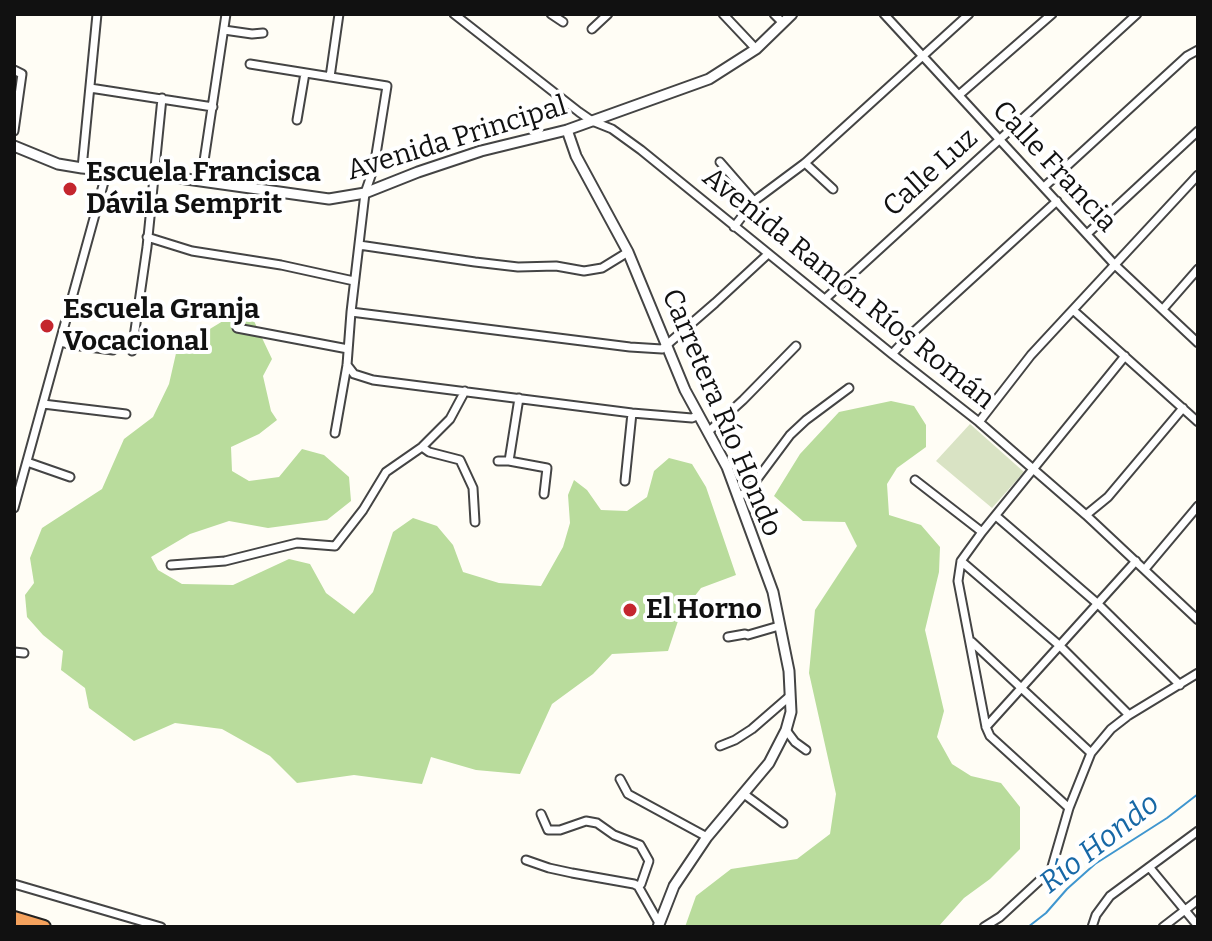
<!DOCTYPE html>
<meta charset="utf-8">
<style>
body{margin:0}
#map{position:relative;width:1212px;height:941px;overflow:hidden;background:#fffdf5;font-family:Bitter,serif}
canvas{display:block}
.frame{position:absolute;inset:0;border:16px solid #111;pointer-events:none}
</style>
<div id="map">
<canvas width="1212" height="941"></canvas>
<div class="frame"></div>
</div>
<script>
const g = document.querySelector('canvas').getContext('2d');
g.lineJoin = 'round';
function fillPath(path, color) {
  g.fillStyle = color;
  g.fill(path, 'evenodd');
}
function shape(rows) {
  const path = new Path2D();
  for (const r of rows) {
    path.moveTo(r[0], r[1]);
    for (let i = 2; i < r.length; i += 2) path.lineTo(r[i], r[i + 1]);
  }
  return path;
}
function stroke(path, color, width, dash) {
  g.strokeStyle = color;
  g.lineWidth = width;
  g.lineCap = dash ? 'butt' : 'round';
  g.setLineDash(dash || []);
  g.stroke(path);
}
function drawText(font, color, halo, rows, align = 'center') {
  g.font = font + ' Bitter,serif';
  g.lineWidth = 8;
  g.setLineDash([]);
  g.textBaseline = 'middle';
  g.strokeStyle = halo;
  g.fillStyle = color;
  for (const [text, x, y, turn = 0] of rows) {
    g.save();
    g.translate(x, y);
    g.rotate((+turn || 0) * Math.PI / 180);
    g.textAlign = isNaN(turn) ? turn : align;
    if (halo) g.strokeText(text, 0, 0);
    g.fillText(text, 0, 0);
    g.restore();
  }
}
fillPath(shape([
 [241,310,254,321,272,359,263,376,271,411,277,420,259,434,231,447,232,471,249,481,279,477,302,449,324,455,349,477,351,501,327,520,268,528,229,521,190,534,151,557,158,570,182,584,233,585,289,559,310,564,326,593,354,614,373,592,393,532,413,518,437,526,453,545,463,572,499,583,541,586,563,547,570,523,568,495,574,480,587,490,601,510,627,511,647,497,654,471,669,458,692,464,706,487,736,575,701,588,680,615,668,651,612,654,593,674,552,704,520,774,476,770,431,757,422,784,354,775,297,783,270,756,222,729,175,723,134,741,89,708,85,688,61,670,63,651,43,635,27,617,25,595,34,583,30,558,42,528,102,489,124,439,153,417,169,384,177,349],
 [891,401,914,406,926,425,926,447,897,468,887,484,889,515,921,525,940,547,939,572,925,630,944,711,937,737,952,764,971,776,1001,783,1020,807,1020,849,990,879,964,898,938,927,685,927,696,896,731,869,797,859,830,834,836,794,809,673,815,610,857,546,845,522,803,521,774,496,800,454,839,412]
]), '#b9dc9c');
fillPath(shape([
 [970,424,1024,472,992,508,936,461]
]), '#d9e3c4');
stroke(shape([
 [1028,927,1046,913,1067,889,1095,864,1167,818,1198,794]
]), '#3f96cf', 2);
const minor = shape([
 [454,14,579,112,592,121,612,129,641,150,892,354,979,422,1086,515,1198,620],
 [551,14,563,22],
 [723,14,756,49],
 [774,14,783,23],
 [884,14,1115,265,1198,343],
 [592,29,608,14],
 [224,30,252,34,263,33],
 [250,64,387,86,374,167,365,193,351,312,347,365,335,433],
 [14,70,22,74,14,131],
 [330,77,339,14],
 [90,88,213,107],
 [959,95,1052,14],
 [297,120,305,73],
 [720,162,754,201],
 [805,163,833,189],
 [82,168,97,14],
 [201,181,226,14],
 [1044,187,1187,56,1198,50],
 [734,227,754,201,805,163,969,14],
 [1087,234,1198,131],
 [147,237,192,251,281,265,354,281],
 [359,245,475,262,518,267,556,266,584,271,602,268,628,252],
 [825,299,1137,14],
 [1163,309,1198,269],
 [1073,310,1198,422],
 [351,312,630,347,662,349,715,303,768,254],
 [237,328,348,349],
 [61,342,72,345,113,350],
 [132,351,147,247,162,98],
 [892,354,908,337,1057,201],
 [347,365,354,374,373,380,632,413,692,418,699,415],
 [43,404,126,414],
 [979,422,1031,355,1198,175],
 [708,432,743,400,796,346],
 [422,447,429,452,460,460,473,488,475,522],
 [498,461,509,461,547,468,544,494],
 [509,461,519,398],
 [27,462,70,477],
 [915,480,982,532],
 [625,481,632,413],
 [738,497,749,490,790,435,806,420,849,388],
 [14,508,107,171],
 [1086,515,1108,497,1183,408],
 [996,516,1098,604,1180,685],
 [961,561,1060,646,1129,715],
 [171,565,225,561,297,543,335,546,363,510,386,472,422,447,450,419,465,391],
 [1145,569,1198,506],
 [728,637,745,634,748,635,779,626],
 [972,642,1091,753],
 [14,652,24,653],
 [986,727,1136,561],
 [786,730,795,742,806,750],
 [720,746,735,740,752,729,790,696],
 [620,779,628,794,707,837],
 [744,794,783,823],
 [1069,808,990,736,986,727,958,581,961,561,982,532,1125,356],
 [541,814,548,830,560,830,586,821,597,823,614,835,640,845,649,861,641,884,638,886],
 [526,860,549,868,572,873,634,884,638,886,659,923],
 [1150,868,1198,926],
 [14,884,161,927],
 [984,927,1000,917,1051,870,1069,808,1091,753,1111,729,1129,715,1198,673],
 [1092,927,1096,915,1110,896,1198,831],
 [1163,927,1198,900]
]);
const tertiary = shape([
 [567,130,576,156,628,252,685,390,727,467,773,592,789,671,791,712,786,730,769,763,707,837,674,886,658,927],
 [14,146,58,164,82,168,158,175,329,199,365,193,418,172,481,151,567,130,709,79,756,49,792,14]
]);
const motorway = shape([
 [14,918,44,927]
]);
stroke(minor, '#444', 11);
stroke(tertiary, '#444', 13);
stroke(motorway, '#222', 16);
stroke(minor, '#fff', 7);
stroke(tertiary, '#fff', 9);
stroke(motorway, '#f5a25d', 12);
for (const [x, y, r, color] of [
 [70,189,8,"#c4262e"],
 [47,326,8,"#c4262e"],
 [630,610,8,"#c4262e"]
]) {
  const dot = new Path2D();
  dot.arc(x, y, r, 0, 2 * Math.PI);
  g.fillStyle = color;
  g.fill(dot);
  stroke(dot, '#fff', 3);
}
drawText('28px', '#111', '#fff', [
 ["Avenida Principal",457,139,-17],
 ["Calle Francia",1054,167,47],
 ["Calle Luz",931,173,-42],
 ["Avenida Ramón Ríos Román",848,289,39],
 ["Carretera Río Hondo",721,413,67]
]);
drawText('bold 28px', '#111', '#fff', [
 ["Escuela Francisca",86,173],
 ["Dávila Semprit",86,205],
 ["Escuela Granja",63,310],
 ["Vocacional",63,342],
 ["El Horno",646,610]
], 'left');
drawText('italic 30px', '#1768a6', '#fff', [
 ["Río Hondo",1100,844,-38]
]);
</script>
